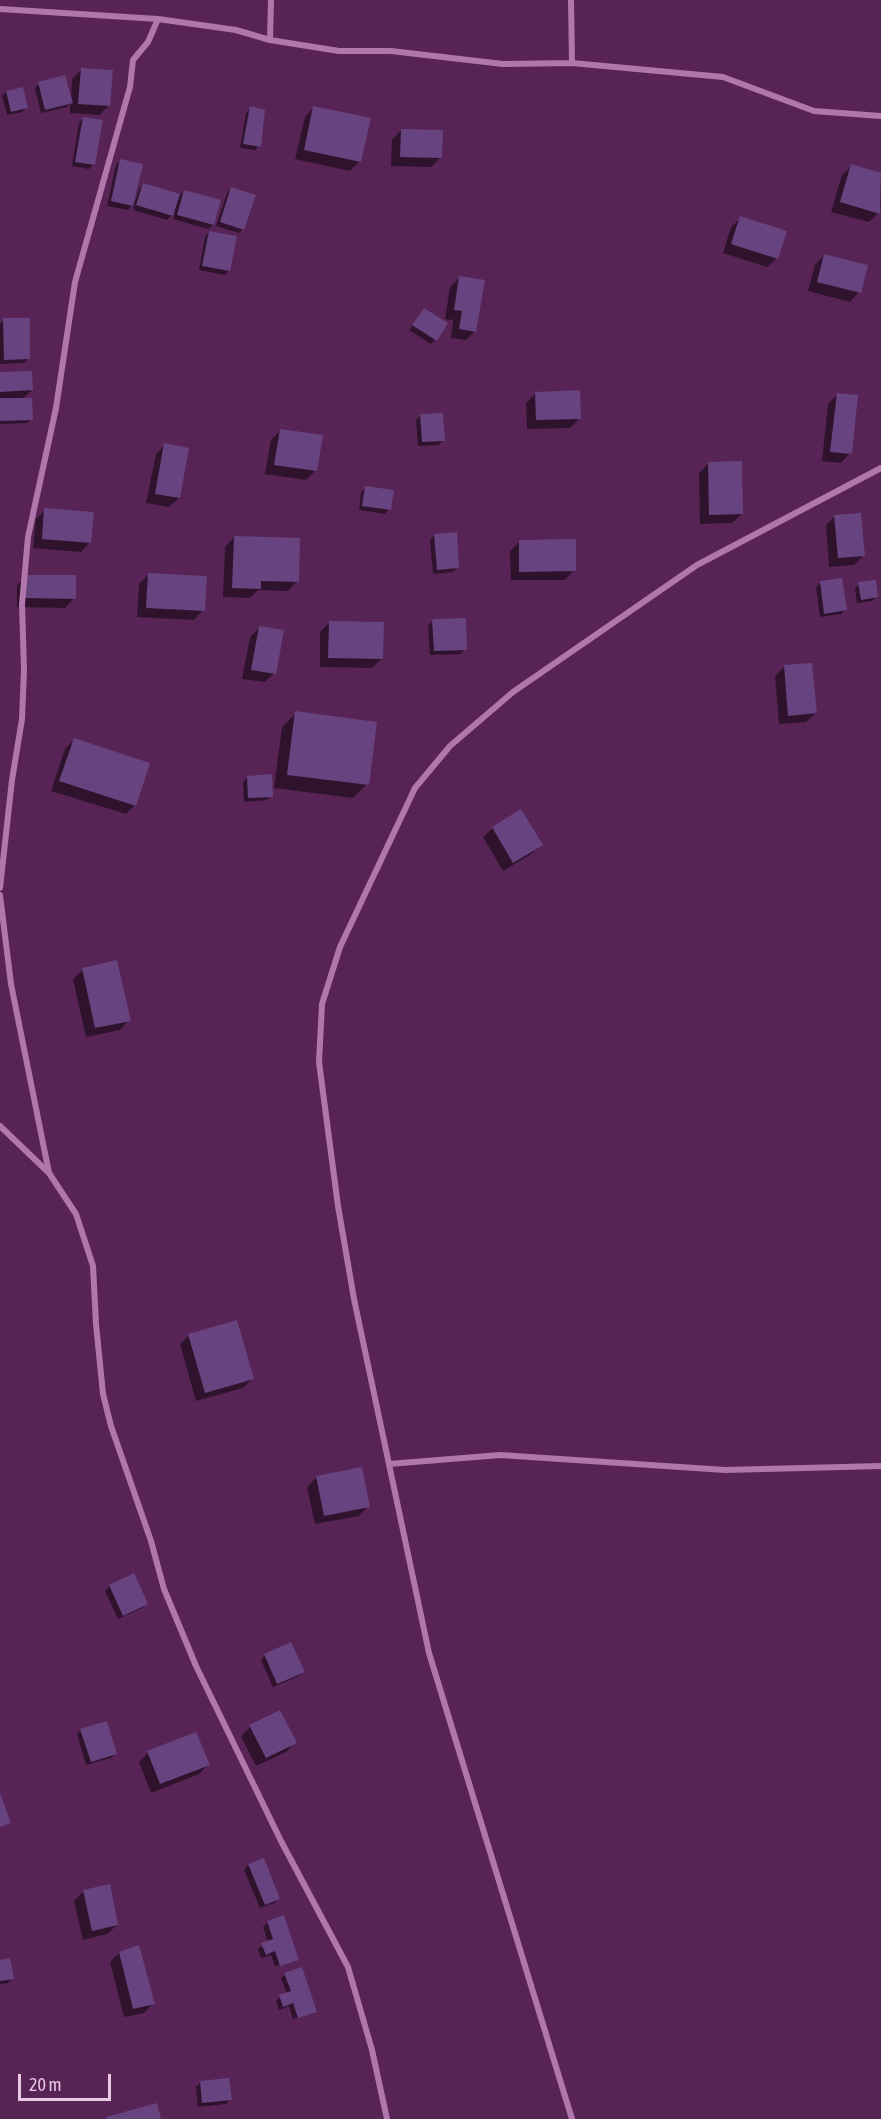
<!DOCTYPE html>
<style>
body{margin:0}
#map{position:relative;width:881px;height:2119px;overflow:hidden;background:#582455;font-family:"Asap Condensed",sans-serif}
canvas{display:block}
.scale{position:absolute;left:18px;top:2074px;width:93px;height:27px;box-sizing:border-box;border:3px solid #e8c8e4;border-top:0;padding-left:8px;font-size:18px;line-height:21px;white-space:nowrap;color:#e8c8e4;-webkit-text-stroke:4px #582455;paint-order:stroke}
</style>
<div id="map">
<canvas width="881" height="2119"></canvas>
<div class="scale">20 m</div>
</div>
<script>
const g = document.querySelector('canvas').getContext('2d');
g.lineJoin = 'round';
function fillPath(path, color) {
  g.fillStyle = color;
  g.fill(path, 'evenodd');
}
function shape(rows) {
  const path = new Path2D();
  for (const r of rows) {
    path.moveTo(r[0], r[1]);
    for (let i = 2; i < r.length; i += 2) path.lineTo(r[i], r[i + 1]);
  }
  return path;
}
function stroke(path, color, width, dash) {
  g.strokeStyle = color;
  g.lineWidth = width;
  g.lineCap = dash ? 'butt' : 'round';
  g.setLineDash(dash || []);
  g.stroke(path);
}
fillPath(shape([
 [81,70,109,105,99,115,70,113,70,103,67,107,41,113,35,88,39,83,71,99,72,79],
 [6,92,26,108,22,112,7,115,2,96],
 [314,107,360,161,350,171,295,159,305,117],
 [251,108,259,146,255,150,240,148,246,113],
 [83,119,94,164,89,169,72,166,79,123],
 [401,130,440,158,431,167,391,166,392,140],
 [121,160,133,202,135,202,139,189,144,185,176,199,184,191,219,201,213,225,208,229,173,219,175,212,167,220,133,210,135,202,128,210,107,206,116,165],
 [852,166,881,174,881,205,878,213,869,222,831,212,842,175],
 [231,189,243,229,239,233,216,226,227,193],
 [741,218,777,258,767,267,723,253,731,227],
 [209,232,229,270,225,275,199,270,205,237],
 [824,255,859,292,850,302,808,291,815,265],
 [460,277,475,331,466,340,451,338,453,320,445,319,450,287],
 [424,310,435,340,431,344,409,330],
 [4,320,28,359,24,363,0,364,0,324],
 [0,374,32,390,22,399,32,419,27,423,0,424],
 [536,393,579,419,570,428,527,429,526,403],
 [838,394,850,453,841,463,822,461,828,404],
 [420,416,443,440,439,445,418,446,416,420],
 [280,431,316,470,306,480,265,474,271,440],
 [165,445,179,498,169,507,146,503,156,454],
 [708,464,742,514,732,523,700,524,699,473],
 [366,487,389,509,385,514,359,510,361,492],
 [45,510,90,542,81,552,33,548,36,519],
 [835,516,863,556,854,565,829,567,826,525],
 [435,535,458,567,453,572,433,574,430,540],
 [234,537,297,581,288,591,258,590,250,598,223,597,225,547],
 [520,541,574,570,565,580,511,580,510,551],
 [148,575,203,610,194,620,137,617,139,584],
 [27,576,74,598,65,608,17,607,17,585],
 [820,583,845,610,841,614,820,617,816,587],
 [859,584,877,596,872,601,857,603,855,588],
 [433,621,465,649,461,654,430,655,428,625],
 [330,622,382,658,372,668,320,667,320,632],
 [260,627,274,673,265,682,242,679,250,637],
 [784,667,816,713,806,722,779,724,775,676],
 [296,713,367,784,353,798,274,788,282,727],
 [74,740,135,805,126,814,51,791,65,749],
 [248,777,271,796,267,800,244,802,243,782],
 [493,828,541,845,531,854,503,871,483,837],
 [83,970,129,1020,120,1030,86,1037,73,979],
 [189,1335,252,1379,243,1388,196,1401,180,1344],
 [317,1477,368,1506,359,1516,315,1524,307,1487],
 [110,1586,147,1603,142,1608,118,1619,105,1591],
 [265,1655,303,1672,299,1676,273,1687,261,1660],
 [250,1727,295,1742,286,1752,256,1766,241,1736],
 [81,1730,116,1753,111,1758,86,1765,77,1734],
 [148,1753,208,1765,199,1774,151,1793,139,1762],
 [263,1860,279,1898,274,1903,260,1908,244,1870,248,1865],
 [84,1891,117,1925,107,1934,83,1940,74,1901],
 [268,1922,298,1959,295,1963,295,1960,275,1966,271,1955,261,1958,258,1949,268,1942,263,1927],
 [119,1953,153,2003,144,2013,124,2017,110,1962],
 [0,1962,12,1978,8,1983,0,1984],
 [285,1974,315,2011,312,2014,312,2012,293,2019,289,2006,279,2010,276,2001,280,1997,287,1994,281,1978],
 [200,2083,230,2099,226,2104,198,2107,196,2087]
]), '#0007');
fillPath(shape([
 [81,68,113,70,110,106,78,104],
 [65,75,73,103,45,110,38,82],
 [23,87,28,108,11,112,6,91],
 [250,106,265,110,261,147,243,144],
 [313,106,371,118,361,162,304,150],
 [83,117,103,120,95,165,75,162],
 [401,129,443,130,442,158,400,157],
 [120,159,143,164,133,206,111,201],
 [851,164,881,173,880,214,840,202],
 [143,183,180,194,173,216,136,205],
 [231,187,256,195,244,230,220,222],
 [184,190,221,200,214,225,177,215],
 [740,216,787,231,778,259,731,244],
 [209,231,237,236,230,271,202,266],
 [824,254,868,265,861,293,817,282],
 [459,276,485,280,476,332,459,329,462,311,454,310],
 [424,308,448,323,437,341,412,325],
 [3,318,30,318,30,359,4,360],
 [32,371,33,390,0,392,0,372],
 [580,390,581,419,536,420,535,392],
 [837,393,858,395,852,454,830,452],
 [0,398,32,398,33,420,0,421],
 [443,413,445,441,422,442,420,414],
 [280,429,323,435,317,471,274,465],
 [164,443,189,448,180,498,155,494],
 [742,461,743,514,709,515,708,462],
 [365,486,394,490,391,510,362,506],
 [44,508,94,512,91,543,42,539],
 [861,513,865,556,838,558,834,515],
 [457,532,459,568,437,570,434,534],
 [234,536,300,538,299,582,261,581,261,589,232,588],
 [576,539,576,571,519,572,519,540],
 [148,573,207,576,205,611,146,608],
 [26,575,76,575,76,599,25,598],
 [842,578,847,610,824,614,820,581],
 [876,580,878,597,861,600,858,582],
 [466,618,467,650,434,651,432,619],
 [329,621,384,622,383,659,328,658],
 [259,626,284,630,276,674,251,670],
 [812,663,817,713,788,716,784,665],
 [295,711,377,722,369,785,287,775],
 [74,738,150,763,136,806,59,781],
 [272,774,273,797,248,798,247,776],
 [521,809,543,845,513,863,492,827],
 [117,960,131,1021,95,1028,82,968],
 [237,1320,254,1379,205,1393,188,1334],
 [362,1467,370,1507,324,1516,316,1476],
 [134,1573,148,1604,123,1616,109,1585],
 [291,1642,305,1672,277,1684,264,1654],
 [280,1710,297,1743,266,1758,249,1725],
 [107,1721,117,1754,91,1762,80,1729],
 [196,1732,210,1765,160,1784,147,1751],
 [0,1793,11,1823,0,1827],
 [264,1858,280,1899,265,1905,248,1864],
 [110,1884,118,1925,92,1931,83,1890],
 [284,1915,299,1960,280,1966,275,1951,266,1955,261,1943,273,1939,267,1921],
 [139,1945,155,2004,133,2009,119,1952],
 [10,1958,14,1979,0,1981,0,1960],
 [302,1967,317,2012,298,2018,293,2003,283,2007,279,1995,291,1991,284,1973],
 [229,2078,232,2100,202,2103,200,2081],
 [157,2103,161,2119,107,2119,106,2117]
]), '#67437f');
stroke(shape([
 [571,0,572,63],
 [0,9,158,19,236,30,270,40,339,51,391,51,503,64,572,63,723,77,814,111,881,116],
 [270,40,271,0],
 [0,888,12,780,22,719,24,670,22,604,28,537,56,408,75,282,130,87,133,60,148,42,158,19],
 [0,895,11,984,49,1173],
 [0,1126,49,1173,76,1214,93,1266,96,1324,103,1394,111,1426,151,1541,164,1589,196,1666,281,1841,348,1967,372,2050,387,2119],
 [389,1464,500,1455,725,1470,881,1466],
 [572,2119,429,1653,354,1299,338,1206,319,1062,322,1004,340,947,415,788,450,746,513,692,697,565,881,468]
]), '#b177ac', 6);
</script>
